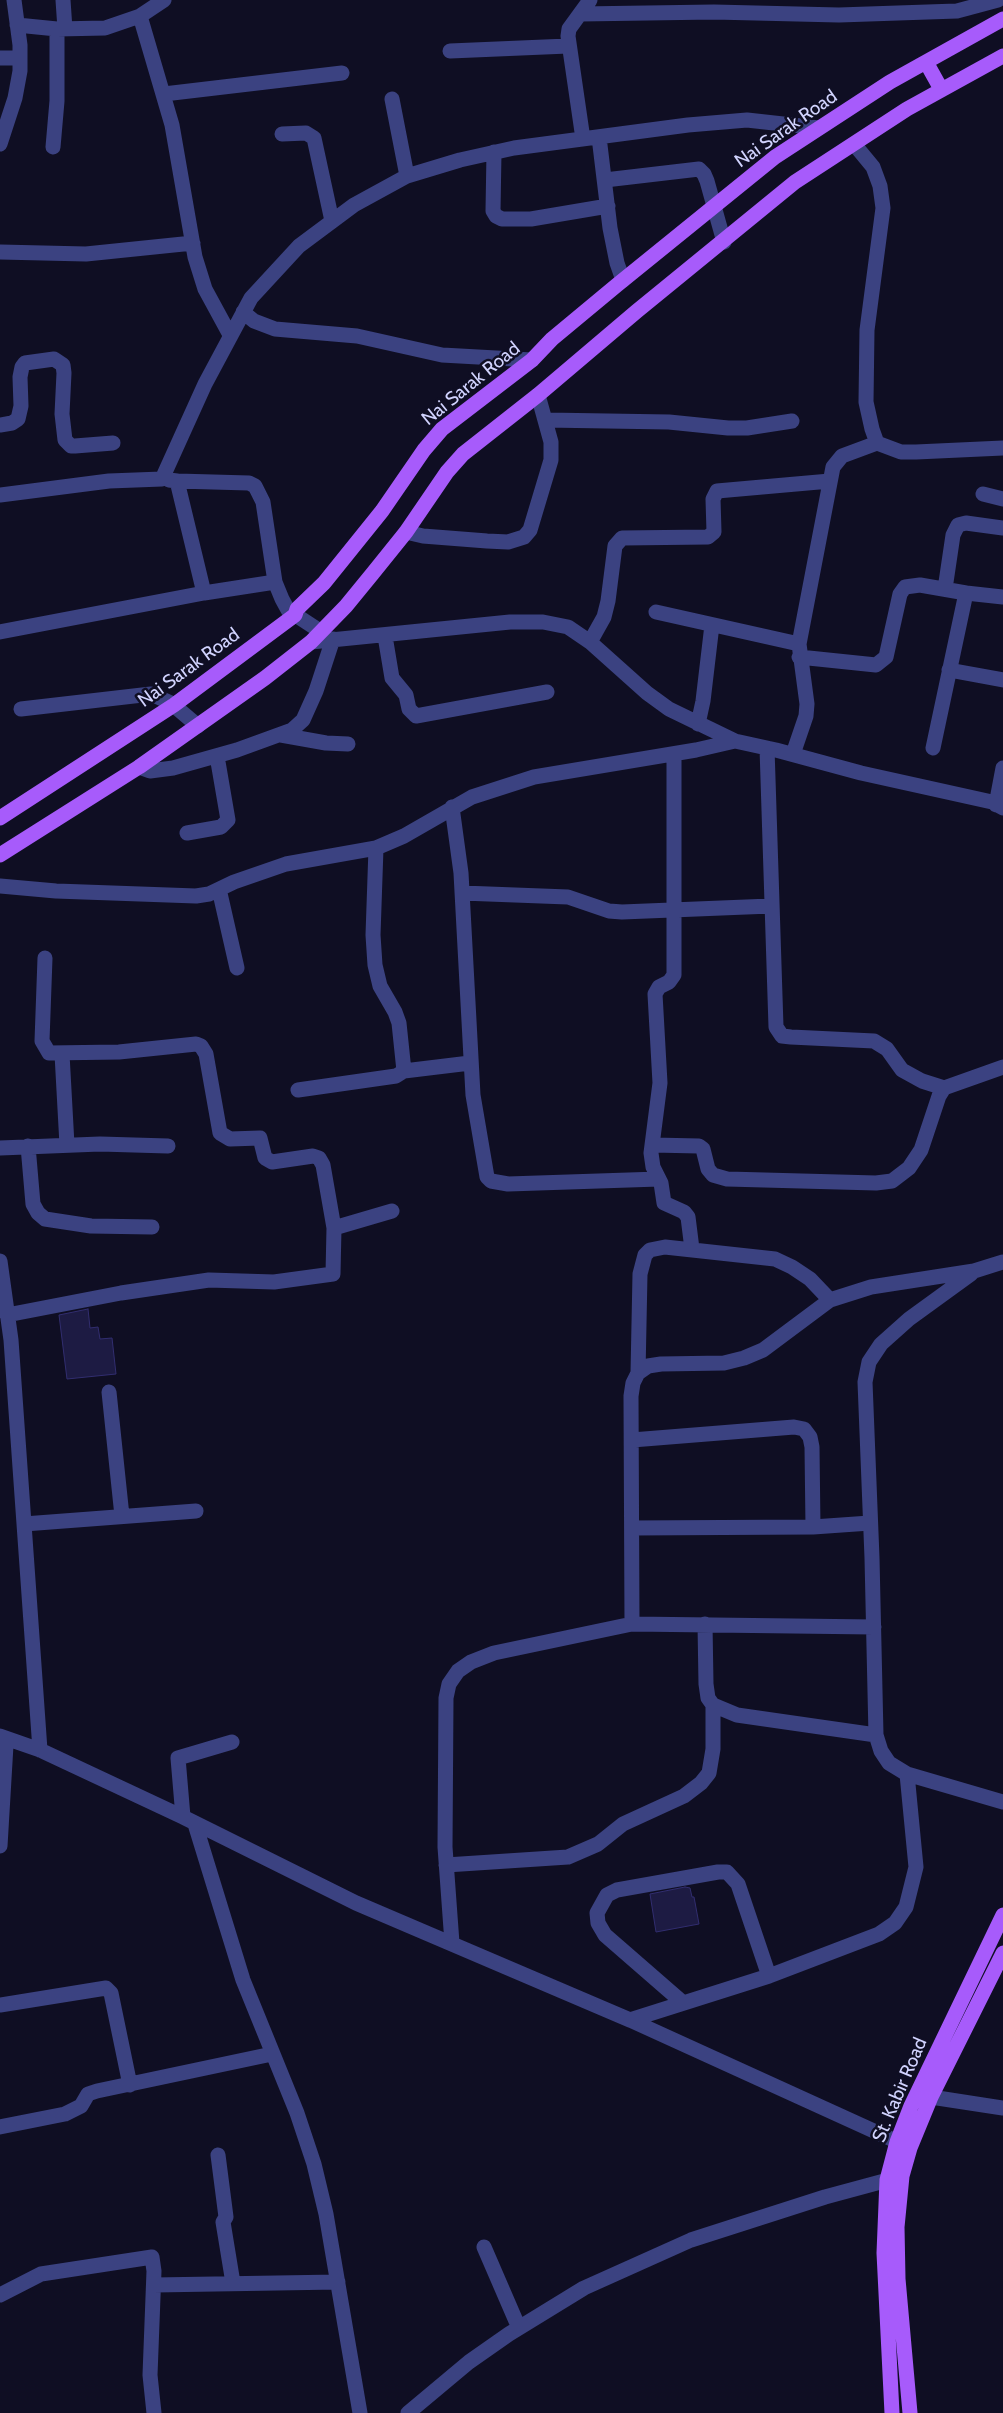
<!DOCTYPE html>
<style>
body{margin:0}
canvas{display:block;background:#0f0e23}
</style>
<canvas width="1003" height="2413"></canvas>
<script>
const g = document.querySelector('canvas').getContext('2d');
g.lineJoin = 'round';
function fillPath(path, color) {
  g.fillStyle = color;
  g.fill(path, 'evenodd');
}
function shape(rows) {
  const path = new Path2D();
  for (const r of rows) {
    path.moveTo(r[0], r[1]);
    for (let i = 2; i < r.length; i += 2) path.lineTo(r[i], r[i + 1]);
  }
  return path;
}
function stroke(path, color, width, dash) {
  g.strokeStyle = color;
  g.lineWidth = width;
  g.lineCap = dash ? 'butt' : 'round';
  g.setLineDash(dash || []);
  g.stroke(path);
}
function drawText(font, color, halo, rows, align = 'center') {
  g.font = font + ' Cabin,sans-serif';
  g.lineWidth = 5;
  g.setLineDash([]);
  g.textBaseline = 'middle';
  g.strokeStyle = halo;
  g.fillStyle = color;
  for (const [text, x, y, turn = 0] of rows) {
    g.save();
    g.translate(x, y);
    g.rotate((+turn || 0) * Math.PI / 180);
    g.textAlign = isNaN(turn) ? turn : align;
    if (halo) g.strokeText(text, 0, 0);
    g.fillText(text, 0, 0);
    g.restore();
  }
}
const building = shape([
 [88,1309,90,1328,98,1327,100,1339,112,1338,116,1374,67,1379,59,1315,88,1309],
 [685,1887,690,1888,692,1897,694,1897,699,1924,656,1932,650,1894,685,1887]
]);
fillPath(building, '#1d1b43');
stroke(building, '#312d6f', 1);
stroke(shape([
 [63,0,65,29],
 [580,14,714,12,839,15,957,11,998,0],
 [140,16,172,125,195,257,205,289,230,335],
 [17,25,57,29,105,28,140,16,164,0],
 [450,51,568,46],
 [0,58,20,58],
 [164,94,342,73],
 [392,99,407,176],
 [282,134,306,133,314,138,332,221],
 [599,137,610,228,617,263,623,280],
 [583,139,568,36,569,29,590,0],
 [0,144,15,98,20,71,20,45,14,0],
 [854,144,873,167,880,186,883,208,867,330,866,402,872,429,877,443,901,452,916,452,1003,448],
 [53,147,57,101,57,29],
 [494,152,493,211,496,216,502,219,531,219,608,206],
 [605,180,699,169,704,174,707,181,724,242],
 [0,252,86,254,193,243],
 [243,312,254,321,275,329,357,336,442,355,532,360],
 [546,420,669,422,728,428,747,428,792,421],
 [0,425,12,423,18,419,21,406,20,377,22,367,25,363,54,359,63,365,64,373,62,414,65,440,71,446,75,446,113,443],
 [169,480,177,481,204,593],
 [177,481,249,483,255,486,263,502,275,582,282,599,288,610,320,631],
 [983,494,1003,499],
 [0,495,109,481,162,479,205,384,251,298,299,246,354,205,407,176,460,160,514,148,688,125,747,120,819,128],
 [406,532,423,536,487,541,508,542,524,537,530,530,551,460,551,442,538,395],
 [945,589,953,535,958,525,966,523,1003,528],
 [656,612,799,644],
 [0,632,204,593,275,582],
 [385,636,392,678,406,695,409,709,416,716,547,692],
 [311,642,510,622,543,622,568,627,590,642,647,693,669,709,735,741,776,750,861,773,992,802,1003,808],
 [590,642,604,617,608,601,615,546,622,538,708,537,714,532,713,499,717,491,830,481],
 [799,657,876,665,886,657,900,594,905,587,920,585,966,593],
 [949,670,1003,680],
 [21,709,151,694,171,703,198,726],
 [698,724,703,701,712,625],
 [281,735,326,743,348,744],
 [767,748,776,1027,782,1036,791,1037,874,1041,887,1049,902,1070,922,1081,944,1088],
 [933,748,966,593,1003,597],
 [674,754,674,975,669,982,659,987,655,994,660,1083,651,1153,653,1167,661,1183,664,1203,684,1212,688,1217,692,1249],
 [793,754,806,716,807,704,799,644,833,467,842,456,877,443],
 [139,767,150,771,173,768,237,750,292,730,303,720,316,691,333,639],
 [996,805,1003,768],
 [452,807,461,873,473,1095,487,1177,491,1181,508,1184,659,1179],
 [187,833,221,827,228,820,217,756],
 [0,886,56,891,196,896,209,894,234,882,286,864,376,848,404,836,472,797,534,777,696,750,735,741],
 [219,889,237,968],
 [462,893,568,897,609,911,622,912,771,906],
 [62,1054,67,1145],
 [404,1071,470,1063],
 [298,1090,396,1076,404,1071,399,1023,395,1012,380,986,375,965,373,935,376,848],
 [653,1145,699,1146,703,1149,708,1169,713,1175,727,1179,876,1183,892,1181,909,1168,921,1150,939,1096,944,1088,1003,1067],
 [28,1146,33,1204,38,1213,45,1219,91,1226,152,1227],
 [0,1148,100,1144,168,1146],
 [334,1228,392,1211],
 [0,1261,11,1340,40,1750],
 [971,1274,909,1319,881,1344,869,1362,865,1382,872,1558,876,1735,881,1751,889,1763,907,1774,1003,1802],
 [7,1315,121,1293,209,1280,274,1282,333,1274,334,1228,323,1165,319,1158,313,1156,272,1162,265,1158,260,1138,230,1139,220,1133,206,1054,201,1046,196,1044,119,1052,49,1053,42,1041,45,958],
 [638,1373,640,1274,645,1255,650,1250,665,1247,775,1259,792,1267,810,1279,830,1300],
 [109,1392,122,1516],
 [632,1440,794,1427,804,1429,810,1437,812,1447,813,1527],
 [24,1524,196,1511],
 [632,1528,813,1527,870,1523],
 [632,1624,874,1627],
 [705,1624,706,1684,708,1698,713,1705,737,1715,876,1735],
 [0,1736,40,1750,183,1817,356,1903,630,2020,909,2147],
 [183,1817,178,1758,232,1742],
 [195,1824,243,1980,297,2113,314,2164,326,2214,360,2413],
 [0,1846,6,1745],
 [446,1865,568,1857,598,1844,623,1824,684,1796,701,1783,709,1773,713,1749,713,1705],
 [452,1943,445,1847,446,1698,449,1684,458,1671,471,1662,494,1653,632,1624,631,1396,633,1383,638,1373,648,1366,661,1364,724,1363,744,1358,763,1350,830,1300,871,1287,974,1271,1003,1262],
 [682,2002,605,1935,598,1923,597,1913,607,1895,617,1890,718,1872,727,1872,738,1884,769,1976],
 [0,2005,106,1988,111,1993,130,2085],
 [630,2020,769,1976,879,1934,895,1923,906,1907,916,1867,907,1774],
 [931,2097,1003,2108],
 [0,2127,65,2114,81,2106,88,2094,97,2091,272,2054],
 [218,2155,226,2217,223,2222,233,2283],
 [484,2247,519,2328],
 [154,2285,338,2282],
 [0,2295,41,2274,152,2257,154,2271,150,2375,154,2413],
 [408,2413,469,2362,509,2334,584,2288,691,2240,825,2197,899,2177]
]), '#3b4281', 15);
stroke(shape([
 [926,62,941,89],
 [0,818,174,705,295,615,297,609,324,583,349,552,382,511,424,450,442,429,532,360,552,339,617,285,775,157,890,82,1003,19],
 [0,855,139,767,265,678,311,642,346,606,373,573,406,532,447,472,463,454,538,395,637,311,795,182,907,109,1003,56],
 [892,2413,884,2253,887,2180,897,2142,911,2106,1003,1915],
 [910,2413,898,2279,897,2227,902,2176,910,2148,931,2097,1003,1953]
]), '#a75bfb', 15);
drawText('19px', '#d1d3fe', '#0f0e23', [
 ["Nai Sarak Road",786,129,-35],
 ["Nai Sarak Road",471,384,-39],
 ["Nai Sarak Road",189,668,-36],
 ["St. Kabir Road",900,2090,-67]
]);
</script>
